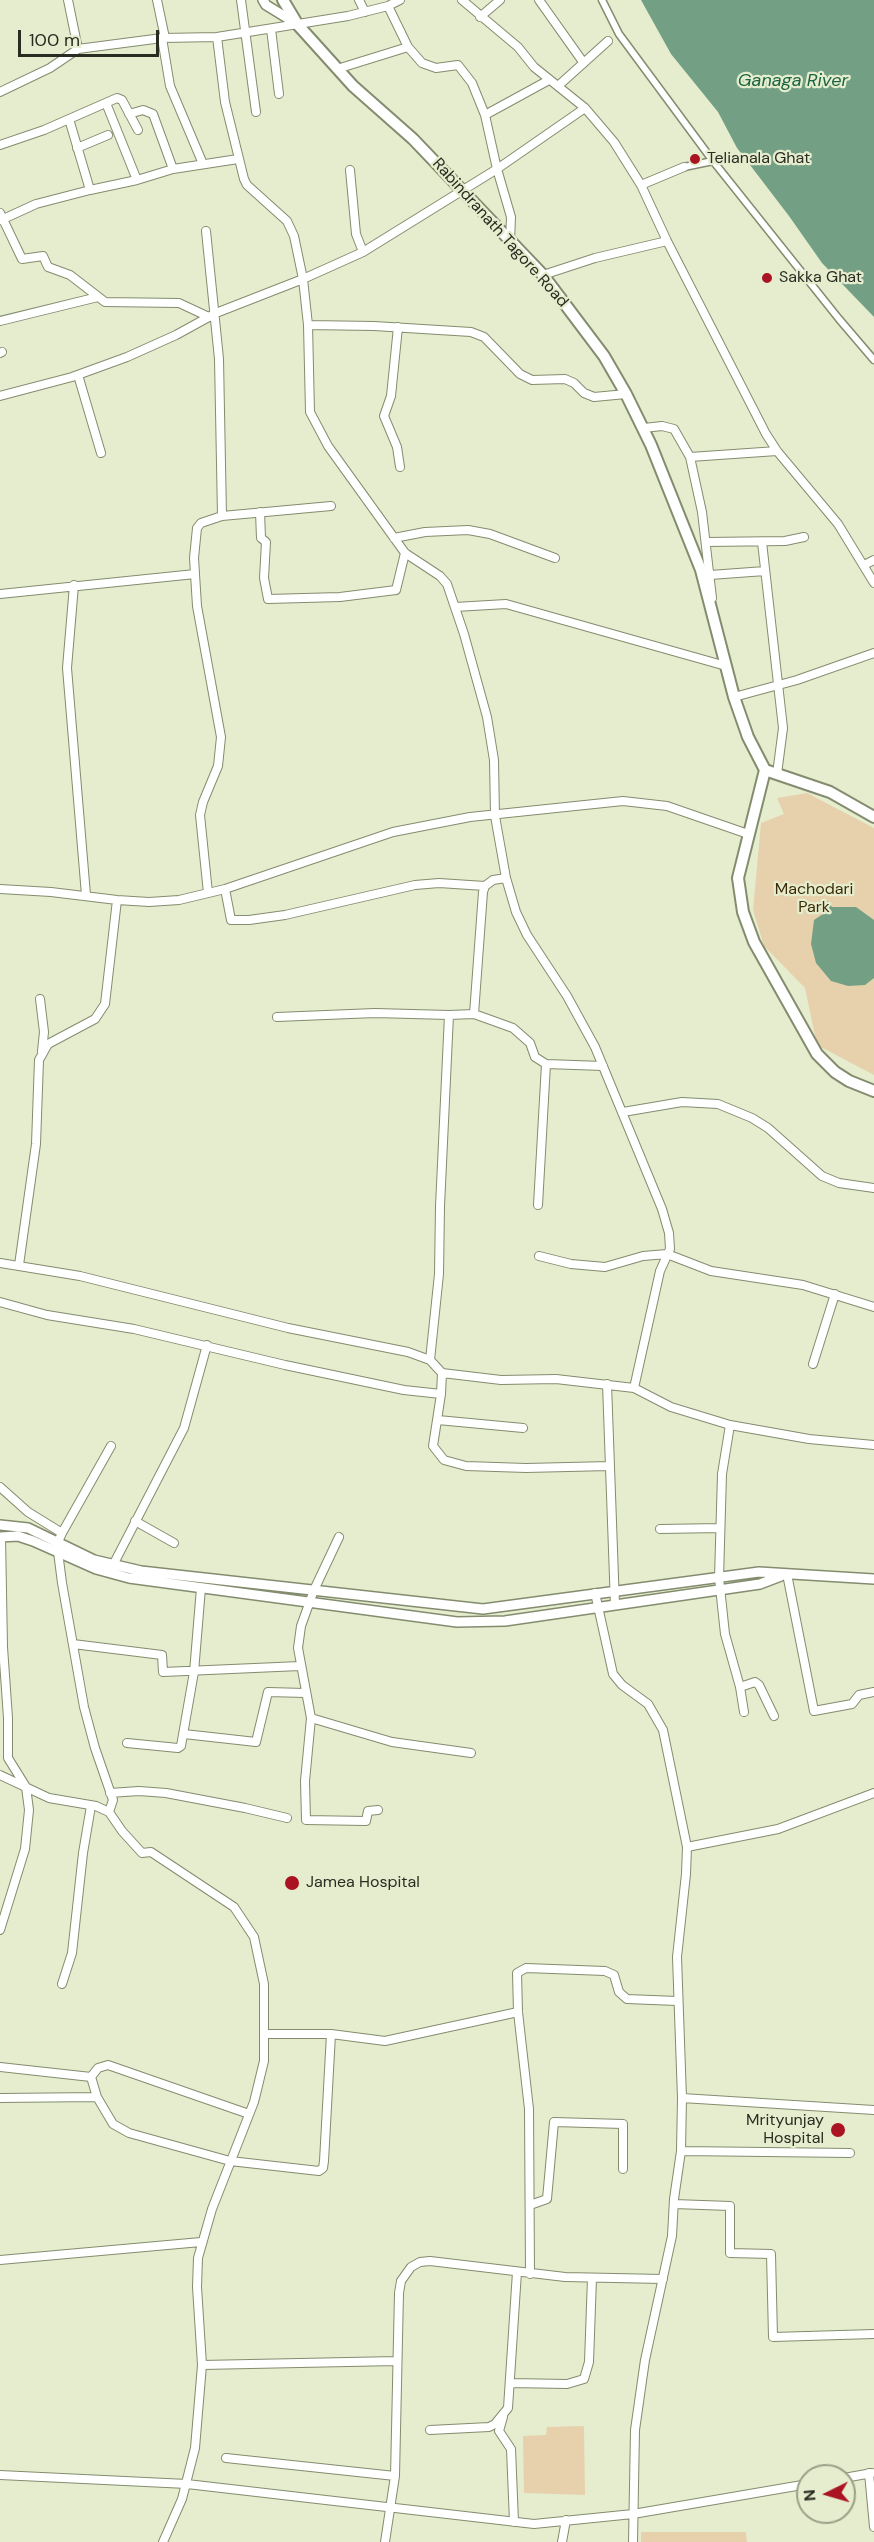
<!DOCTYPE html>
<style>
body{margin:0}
#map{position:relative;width:874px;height:2542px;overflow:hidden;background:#e5edce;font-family:"DM Sans",sans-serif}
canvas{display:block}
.north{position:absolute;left:796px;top:2464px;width:60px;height:60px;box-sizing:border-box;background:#e5edce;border:2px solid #9aa088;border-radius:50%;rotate:265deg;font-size:16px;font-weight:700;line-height:24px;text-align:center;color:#292c20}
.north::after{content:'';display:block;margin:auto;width:21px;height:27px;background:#a91322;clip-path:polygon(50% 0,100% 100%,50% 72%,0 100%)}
.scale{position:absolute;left:18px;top:30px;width:141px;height:27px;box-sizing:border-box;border:3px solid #292c20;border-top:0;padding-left:8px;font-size:18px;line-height:21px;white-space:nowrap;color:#292c20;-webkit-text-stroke:4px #e5edce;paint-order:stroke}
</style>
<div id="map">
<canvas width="874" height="2542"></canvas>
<div class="north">N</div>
<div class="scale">100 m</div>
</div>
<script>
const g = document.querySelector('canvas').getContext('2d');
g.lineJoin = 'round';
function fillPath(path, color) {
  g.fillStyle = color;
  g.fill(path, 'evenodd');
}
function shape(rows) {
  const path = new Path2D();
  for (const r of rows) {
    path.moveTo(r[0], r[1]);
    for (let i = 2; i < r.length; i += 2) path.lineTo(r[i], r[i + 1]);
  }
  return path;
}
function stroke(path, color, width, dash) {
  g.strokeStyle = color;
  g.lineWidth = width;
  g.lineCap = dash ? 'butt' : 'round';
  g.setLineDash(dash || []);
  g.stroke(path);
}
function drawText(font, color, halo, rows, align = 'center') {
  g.font = font + ' "DM Sans",sans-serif';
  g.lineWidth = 4.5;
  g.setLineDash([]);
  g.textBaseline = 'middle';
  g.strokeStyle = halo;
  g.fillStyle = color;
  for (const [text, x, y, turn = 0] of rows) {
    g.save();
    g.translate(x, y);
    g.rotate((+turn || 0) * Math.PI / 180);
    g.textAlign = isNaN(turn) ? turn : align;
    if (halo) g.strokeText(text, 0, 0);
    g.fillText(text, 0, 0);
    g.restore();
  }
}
fillPath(shape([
 [807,793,874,828,874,1075,817,1045,805,988,764,946,753,910,761,823,784,814,777,798],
 [584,2426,585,2495,524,2493,523,2436,546,2435,547,2427],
 [641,2532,746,2532,747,2542,641,2542]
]), '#e7d1ac');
fillPath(shape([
 [641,0,874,0,874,317,822,263,789,216,737,148,718,112,671,54],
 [828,901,832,907,856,907,874,920,874,978,865,985,848,986,831,981,816,963,811,944,814,920,823,914,819,908]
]), '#73a085');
const pedestrian = shape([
 [602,0,619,34,713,161,839,319,874,360],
 [684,167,713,161]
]);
const minor = shape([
 [68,0,78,49],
 [157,0,165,38],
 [241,0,256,112],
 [359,0,365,12],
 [400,0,388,6,348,16,217,37,225,102,244,179,247,185,287,221,294,236,303,279,308,325,310,412,328,446,405,553,440,576,447,584,464,634,487,717,494,760,495,816,506,878,516,912,527,935,567,996,595,1047,662,1209,669,1233,670,1249,660,1271,634,1388,671,1407,730,1425,809,1439,874,1445],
 [462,0,518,47,534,67,585,108,614,142,641,185,667,241,766,434,777,451,838,524,874,583],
 [539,0,583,62],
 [388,6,408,47,422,63,436,68,458,65,472,83,485,115,497,169,511,217,510,241],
 [480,17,500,0],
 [271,29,279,94],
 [162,38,170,86,203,164],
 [337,69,408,47],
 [558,86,608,41],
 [0,92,50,68,78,49,162,38,217,37],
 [106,103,137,180],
 [129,114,143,110,153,114,173,169],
 [485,115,549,80],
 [69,119,90,190],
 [0,145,44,130,117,98,122,100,138,130],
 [77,148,108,135],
 [350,170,356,234,363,252],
 [641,185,684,167],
 [0,213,22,259,43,256,48,267,70,275,105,302,179,303,209,317],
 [1,220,36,204,90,190,137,180,173,169,238,159],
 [206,231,219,359,222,516,201,523,197,528,194,558,197,606,221,737,218,766,203,802,200,815,208,893],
 [543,275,595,258,667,241],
 [0,321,98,297],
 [308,325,374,326,471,332,484,337,520,374,532,380,565,379,574,383,584,393,594,397,626,394],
 [398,327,391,396,384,416,397,447,400,467],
 [0,353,2,352],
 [78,375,101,453],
 [0,396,72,377,127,357,176,335,216,313,303,279,363,252,497,169,585,108],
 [644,428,662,426,674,429,690,457,702,512,712,598],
 [690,457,777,451],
 [260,512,261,538,266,542,264,578,268,599,340,597,396,590,405,553],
 [222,516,331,506],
 [394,538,425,532,468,530,490,534,555,558],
 [706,542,785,541,804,537],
 [762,542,783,728,777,774],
 [864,565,874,560],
 [710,575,765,571],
 [74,585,67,668,86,895],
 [0,594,195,574],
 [455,607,506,604,726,666],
 [734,697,797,680,874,653],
 [0,889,51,892,117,900,149,902,179,900,225,889,393,832,470,817,623,801,667,806,748,834],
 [225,889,231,920,249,920,285,915,415,885,439,883,485,886],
 [40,999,44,1032,42,1051],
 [474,1014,513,1028,530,1043,535,1057,546,1064,603,1066],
 [277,1017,375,1013,449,1015],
 [623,1112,682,1102,718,1104,752,1118,768,1128,822,1176,839,1183,874,1188],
 [538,1205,546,1064],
 [539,1256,571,1264,605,1267,643,1256,667,1254,711,1271,803,1285,874,1307],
 [0,1263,80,1276,288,1328,408,1352,430,1360,442,1373,501,1380,556,1379,634,1388],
 [19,1265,36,1144,39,1060,48,1044,95,1019,105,1004,117,900],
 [0,1302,47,1315,134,1329,285,1365,404,1390,441,1394,442,1373],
 [430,1360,439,1274,440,1206,449,1015,474,1014,483,892,485,886,493,880,506,878],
 [813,1364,835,1294],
 [607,1384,615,1605],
 [441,1394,433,1446,444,1460,466,1466,526,1468,610,1466],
 [438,1420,523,1428],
 [730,1425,722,1474,719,1578,725,1634,740,1687,744,1712],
 [0,1487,28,1512,62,1533,57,1544,62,1583,84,1707,95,1748,113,1800,109,1812,122,1831,142,1853,151,1852,234,1907,254,1937,264,1984,264,2061,254,2102,212,2209,198,2258,197,2287,202,2365,195,2448,182,2499,163,2542],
 [135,1521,174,1543],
 [660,1529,720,1528],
 [62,1533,111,1446],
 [339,1537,314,1590,301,1626,298,1648,311,1718,305,1781,306,1820,366,1821,368,1811,378,1810],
 [111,1569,184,1428,207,1345],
 [787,1574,814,1711,852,1704,859,1695,874,1692],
 [595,1593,613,1674,622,1685,648,1704,663,1730,687,1847,686,1874,677,1957,682,2098,681,2151,674,2199,672,2236,645,2360,635,2430,633,2542],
 [73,1644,162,1655,163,1672,300,1666],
 [740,1687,755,1682,759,1685,774,1716],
 [311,1718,392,1742,471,1753],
 [184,1734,256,1742,268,1692,305,1693],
 [127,1743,178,1748,181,1746,194,1672,201,1588],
 [0,1775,49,1798,96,1806,109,1812],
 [110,1793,139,1791,166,1793,245,1808,287,1818],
 [687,1847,778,1829,874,1793],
 [0,1930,25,1849,29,1810,26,1787,8,1758,8,1718,3,1647,1,1537],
 [62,1984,72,1953,83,1853,91,1806],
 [266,2034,331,2034,385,2041,518,2012],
 [0,2067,91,2077],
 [91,2077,97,2097,113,2124,129,2133,230,2161,319,2171,323,2168,324,2161,331,2034],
 [91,2077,98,2068,108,2065,249,2114],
 [0,2098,97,2097],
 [682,2098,874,2110],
 [681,2151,850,2153],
 [674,2204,730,2206,730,2253,771,2254,773,2337,874,2334],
 [530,2205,547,2199,554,2122,623,2124,623,2169],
 [0,2260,201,2242],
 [530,2274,529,2109,518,2012,517,1973,526,1968,605,1971,614,1975,619,1992,627,1999,677,2001],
 [202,2365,397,2361],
 [511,2383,567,2384,584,2379,589,2362,592,2278],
 [503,2417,499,2431,511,2449,514,2522],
 [430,2430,489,2427,495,2424,508,2408,517,2272],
 [226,2458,395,2476],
 [869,2473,874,2527],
 [0,2475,187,2484,534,2524,633,2514,808,2484],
 [844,2478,872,2473],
 [385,2542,395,2476,399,2293,401,2281,411,2267,420,2262,430,2261,565,2277,663,2279],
 [562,2542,566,2520]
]);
const tertiary = shape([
 [263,0,266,5,297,24],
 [0,1525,28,1528,94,1560,141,1571,483,1609,759,1572,874,1579],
 [0,1537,18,1536,33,1541,96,1569,129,1578,457,1622,505,1621,760,1584,781,1576]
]);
const secondary = shape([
 [283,0,298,25,353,86,413,139,543,275,604,356,626,394,651,445,701,570,734,697,748,737,765,770,738,878,743,912,754,942,817,1054,835,1072,849,1081,874,1091],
 [765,770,830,792,874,817]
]);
stroke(pedestrian, '#848c6f', 9);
stroke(minor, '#848c6f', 10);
stroke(tertiary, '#848c6f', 12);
stroke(secondary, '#848c6f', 14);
stroke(pedestrian, '#fff', 6);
stroke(minor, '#fff', 8);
stroke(tertiary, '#fff', 9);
stroke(secondary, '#fff', 10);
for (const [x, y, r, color] of [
 [695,159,6,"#a91322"],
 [767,278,6,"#a91322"],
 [292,1883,8,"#a91322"],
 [838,2130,8,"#a91322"]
]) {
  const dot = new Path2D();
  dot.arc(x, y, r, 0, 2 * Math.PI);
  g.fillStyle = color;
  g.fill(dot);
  stroke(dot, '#e5edce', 2);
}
drawText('16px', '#292c20', '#e5edce', [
 ["Telianala Ghat",707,159],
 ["Sakka Ghat",779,278],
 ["Jamea Hospital",306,1883],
 ["Mrityunjay",824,2121,"right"],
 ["Hospital",824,2139,"right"]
], 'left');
drawText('16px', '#292c20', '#e5edce', [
 ["Rabindranath Tagore Road",500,233,48]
]);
drawText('16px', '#3d2b07', '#e5edce', [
 ["Machodari",814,890],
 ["Park",814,908]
]);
drawText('italic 18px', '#1a6541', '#e5edce', [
 ["Ganaga River",793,81]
]);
</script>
